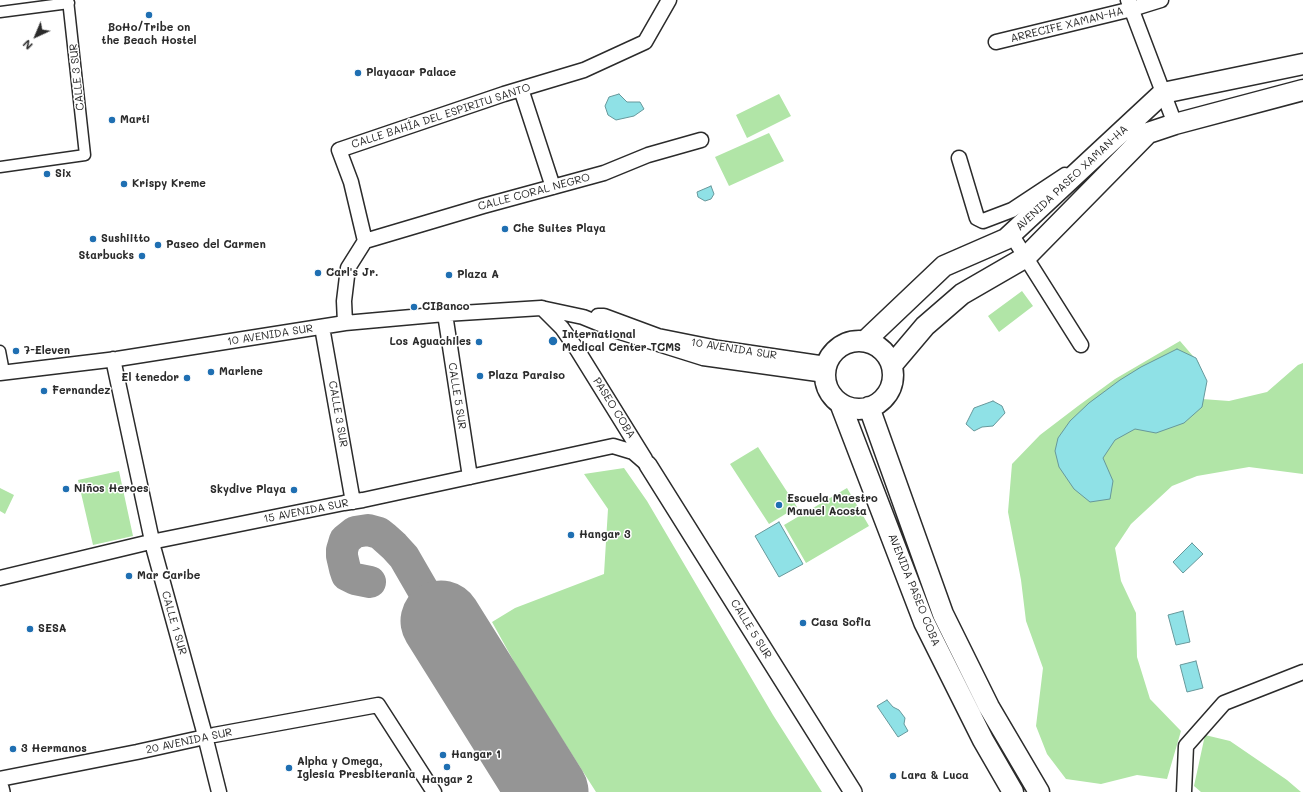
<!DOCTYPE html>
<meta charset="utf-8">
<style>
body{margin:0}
#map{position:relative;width:1303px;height:792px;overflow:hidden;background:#fff;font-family:Mali,sans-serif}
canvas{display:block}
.north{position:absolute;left:16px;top:16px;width:40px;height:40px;-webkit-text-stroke:3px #fff;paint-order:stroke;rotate:224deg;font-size:11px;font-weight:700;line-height:16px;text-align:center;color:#2b2b2b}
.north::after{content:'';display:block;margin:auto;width:14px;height:18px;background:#2b2b2b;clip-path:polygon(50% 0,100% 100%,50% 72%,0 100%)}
</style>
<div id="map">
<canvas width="1303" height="792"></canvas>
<div class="north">N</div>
</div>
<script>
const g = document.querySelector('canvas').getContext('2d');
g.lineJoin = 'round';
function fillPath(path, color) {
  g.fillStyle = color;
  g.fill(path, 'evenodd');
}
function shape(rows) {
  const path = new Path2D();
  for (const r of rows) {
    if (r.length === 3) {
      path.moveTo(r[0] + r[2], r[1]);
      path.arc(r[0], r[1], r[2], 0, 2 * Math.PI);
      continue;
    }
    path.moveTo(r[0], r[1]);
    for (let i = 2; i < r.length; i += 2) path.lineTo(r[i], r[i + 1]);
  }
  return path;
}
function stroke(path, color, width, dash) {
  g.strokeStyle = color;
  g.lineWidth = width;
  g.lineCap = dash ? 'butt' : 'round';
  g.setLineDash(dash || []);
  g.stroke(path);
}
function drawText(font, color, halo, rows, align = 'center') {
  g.font = font + ' Mali,sans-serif';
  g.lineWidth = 3;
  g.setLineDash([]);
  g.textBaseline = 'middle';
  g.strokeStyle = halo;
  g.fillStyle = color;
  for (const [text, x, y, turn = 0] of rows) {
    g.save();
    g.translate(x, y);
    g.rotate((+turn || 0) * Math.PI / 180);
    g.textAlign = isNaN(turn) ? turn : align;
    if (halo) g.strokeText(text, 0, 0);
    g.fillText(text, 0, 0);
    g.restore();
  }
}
fillPath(shape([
 [779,94,791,116,747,138,736,115],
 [769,133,784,161,729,186,715,157],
 [1022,291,1033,306,999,332,988,316],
 [1180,341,1199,363,1202,399,1229,401,1267,392,1298,365,1303,363,1303,474,1249,467,1197,476,1172,486,1131,524,1115,548,1121,581,1136,613,1137,657,1150,699,1181,731,1167,779,1137,775,1101,784,1066,779,1047,754,1036,726,1043,668,1026,621,1021,580,1008,512,1012,464,1040,435,1078,406,1115,379],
 [758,447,797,507,769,524,730,464],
 [624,468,647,501,773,715,822,792,596,792,522,676,492,622,515,608,604,574,608,509,584,474],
 [119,471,133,536,93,545,78,480],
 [0,488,14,495,5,514,0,511],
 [847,488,869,526,806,563,784,525],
 [1205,735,1230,741,1287,780,1301,792,1201,792,1194,786]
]), '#b1e5a7');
const water = shape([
 [619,94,627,102,640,102,644,109,634,116,616,120,608,115,605,106,609,97,619,94],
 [711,186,714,194,711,199,705,201,698,197,697,192,711,186],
 [1177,349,1196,358,1207,381,1202,407,1184,423,1156,433,1135,429,1115,440,1103,458,1113,481,1110,499,1090,502,1074,489,1059,467,1055,451,1058,438,1070,421,1089,403,1120,380,1141,367,1177,349],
 [993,401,1002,406,1005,413,993,426,982,427,974,431,966,424,974,408,993,401],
 [779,522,803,564,779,577,755,536,779,522],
 [1192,543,1203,554,1183,573,1173,562,1192,543],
 [1183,611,1190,642,1176,645,1168,615,1183,611],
 [1196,661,1203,688,1187,692,1180,665,1196,661],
 [887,700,893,707,899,710,905,718,904,724,908,731,898,737,877,706,887,700]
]);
fillPath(water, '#8fe1e6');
stroke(water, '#67989b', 1);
stroke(shape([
 [370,582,355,579,347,575,345,569,342,556,342,550,345,540,355,532,368,530,379,533,384,537,394,546,404,557,441,621]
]), '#959595', 32);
stroke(shape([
 [441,621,548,792]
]), '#959595', 81);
const pedestrian = shape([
 [0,12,69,3],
 [0,167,85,155,68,0],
 [0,351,4,372]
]);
const minor = shape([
 [1128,0,1175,124],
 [996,42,1132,9,1161,0],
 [521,89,553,187],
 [959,158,977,218,983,221,1012,210,1065,175],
 [1011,234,1081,345],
 [365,241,483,206,604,173,648,155,701,140],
 [542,308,562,328,578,351,645,459],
 [445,314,470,477],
 [598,316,604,316,658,336,718,348,826,364],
 [345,323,344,301,348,268,365,241,351,182,339,150,504,94,584,70,645,42,669,0],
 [322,327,353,502],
 [113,359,154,550,203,728,219,792],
 [0,373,117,359,345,323,445,314,541,308,583,317,620,332,703,358,825,375],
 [0,578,146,543,344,503,363,500,613,446,633,452,648,465],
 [0,779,137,752,214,735,378,705,434,792],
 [1184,792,1186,746,1224,703,1303,672]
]);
const tertiary = shape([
 [648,465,853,792],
 [0,788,1,792]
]);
const secondary = shape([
 [859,375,34],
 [865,341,944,266,1006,239,1163,93,1303,64],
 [892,365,925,326,962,294,1026,257,1148,133,1175,124,1303,90],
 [840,403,924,622,983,740,1013,792],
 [869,407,943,614,989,707,1039,792]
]);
stroke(pedestrian, '#2b2b2b', 13);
stroke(minor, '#2b2b2b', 17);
stroke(tertiary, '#2b2b2b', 20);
stroke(secondary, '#2b2b2b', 23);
stroke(pedestrian, '#fff', 10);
stroke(minor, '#fff', 14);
stroke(tertiary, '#fff', 17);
stroke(secondary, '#fff', 20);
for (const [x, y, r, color] of [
 [149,15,4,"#1f6fb2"],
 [358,73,4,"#1f6fb2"],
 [112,120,4,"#1f6fb2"],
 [47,174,4,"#1f6fb2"],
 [124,184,4,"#1f6fb2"],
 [505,229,4,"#1f6fb2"],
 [93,239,4,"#1f6fb2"],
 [158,245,4,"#1f6fb2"],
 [142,256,4,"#1f6fb2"],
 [318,273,4,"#1f6fb2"],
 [449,275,4,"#1f6fb2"],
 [414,307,4,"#1f6fb2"],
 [553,341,5,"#1f6fb2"],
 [479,342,4,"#1f6fb2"],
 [16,351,4,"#1f6fb2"],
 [211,372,4,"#1f6fb2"],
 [480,376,4,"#1f6fb2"],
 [187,378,4,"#1f6fb2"],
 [44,391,4,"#1f6fb2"],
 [66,489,4,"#1f6fb2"],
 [294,490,4,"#1f6fb2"],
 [779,505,4,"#1f6fb2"],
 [571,535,4,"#1f6fb2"],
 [129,576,4,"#1f6fb2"],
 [803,623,4,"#1f6fb2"],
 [30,629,4,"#1f6fb2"],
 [13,749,4,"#1f6fb2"],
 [443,755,4,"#1f6fb2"],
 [447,767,4,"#1f6fb2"],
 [289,768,4,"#1f6fb2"],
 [893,776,4,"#1f6fb2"]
]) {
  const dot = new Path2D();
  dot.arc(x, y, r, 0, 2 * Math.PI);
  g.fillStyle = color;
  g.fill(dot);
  stroke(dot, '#fff', 1.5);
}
drawText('11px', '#2b2b2b', '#fff', [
 ["ARRECIFE XAMAN-HA",1067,25,-14],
 ["CALLE 3 SUR",77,77,-96],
 ["CALLE BAHÍA DEL ESPIRITU SANTO",441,116,-18],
 ["AVENIDA PASEO XAMAN-HA",1072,178,-43],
 ["CALLE CORAL NEGRO",534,192,-15],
 ["10 AVENIDA SUR",270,335,-9],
 ["10 AVENIDA SUR",734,349,9],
 ["CALLE 5 SUR",457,396,81],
 ["PASEO COBA",614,408,58],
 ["CALLE 3 SUR",338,414,80],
 ["15 AVENIDA SUR",306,511,-11],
 ["AVENIDA PASEO COBA",914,590,68],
 ["CALLE 1 SUR",174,623,74],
 ["CALLE 5 SUR",751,629,58],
 ["20 AVENIDA SUR",189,741,-12]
]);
drawText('bold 11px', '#2b2b2b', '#fff', [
 ["BoHo/Tribe on",149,28,"center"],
 ["the Beach Hostel",149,41,"center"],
 ["Playacar Palace",366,73],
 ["Marti",120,120],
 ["Six",55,174],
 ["Krispy Kreme",132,184],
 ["Che Suites Playa",513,229],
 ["Sushiitto",101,239],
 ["Paseo del Carmen",166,245],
 ["Starbucks",134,256,"right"],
 ["Carl's Jr.",326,273],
 ["Plaza A",457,275],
 ["CIBanco",422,307],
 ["International",562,335],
 ["Medical Center TCMS",562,348],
 ["Los Aguachiles",471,342,"right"],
 ["7-Eleven",24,351],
 ["Marlene",219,372],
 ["Plaza Paraiso",488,376],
 ["El tenedor",179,378,"right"],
 ["Fernandez",52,391],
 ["Niños Heroes",74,489],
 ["Skydive Playa",286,490,"right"],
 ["Escuela Maestro",787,499],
 ["Manuel Acosta",787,512],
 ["Hangar 3",579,535],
 ["Mar Caribe",137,576],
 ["Casa Sofia",811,623],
 ["SESA",38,629],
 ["3 Hermanos",21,749],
 ["Hangar 1",451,755],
 ["Alpha y Omega,",297,762],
 ["Iglesia Presbiterania",297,775],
 ["Lara & Luca",901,776],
 ["Hangar 2",447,780,"center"]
], 'left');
</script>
